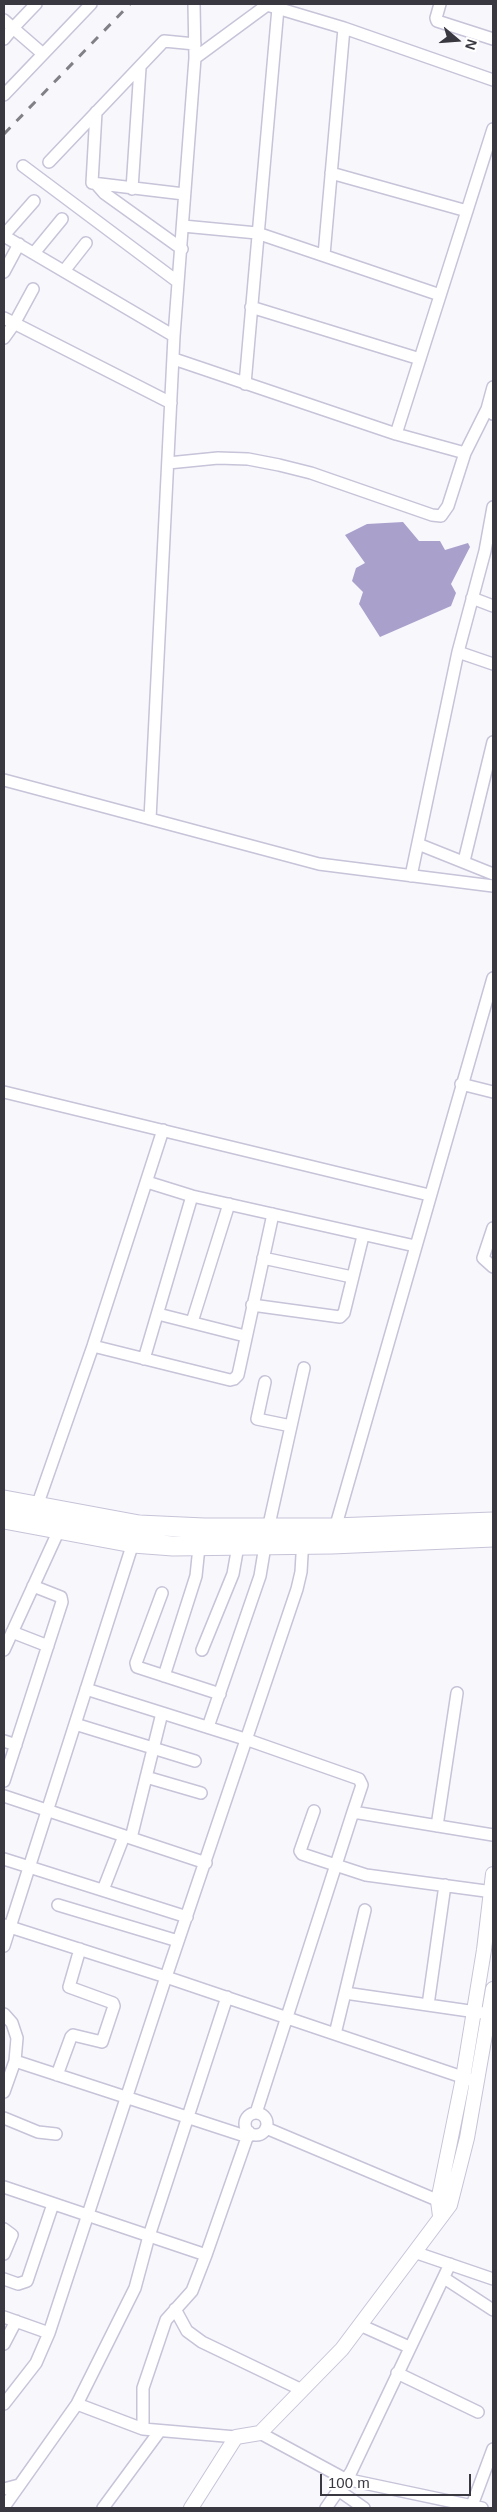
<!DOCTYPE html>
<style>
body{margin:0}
#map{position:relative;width:497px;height:2512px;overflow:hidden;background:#f8f7fc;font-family:Helvetica,sans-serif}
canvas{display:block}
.frame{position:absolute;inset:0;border:5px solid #39373f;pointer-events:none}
.north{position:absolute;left:432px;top:15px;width:50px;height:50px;-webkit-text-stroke:4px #fff;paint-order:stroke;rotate:108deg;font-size:14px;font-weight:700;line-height:20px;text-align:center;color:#39373f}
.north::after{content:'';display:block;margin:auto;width:18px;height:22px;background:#39373f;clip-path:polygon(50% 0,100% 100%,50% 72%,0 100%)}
.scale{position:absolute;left:320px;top:2474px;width:151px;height:22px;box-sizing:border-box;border:2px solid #39373f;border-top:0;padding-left:6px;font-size:15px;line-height:18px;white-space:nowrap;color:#39373f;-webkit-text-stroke:4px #fff;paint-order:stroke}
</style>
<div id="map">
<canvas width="497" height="2512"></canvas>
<div class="frame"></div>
<div class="north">N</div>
<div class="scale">100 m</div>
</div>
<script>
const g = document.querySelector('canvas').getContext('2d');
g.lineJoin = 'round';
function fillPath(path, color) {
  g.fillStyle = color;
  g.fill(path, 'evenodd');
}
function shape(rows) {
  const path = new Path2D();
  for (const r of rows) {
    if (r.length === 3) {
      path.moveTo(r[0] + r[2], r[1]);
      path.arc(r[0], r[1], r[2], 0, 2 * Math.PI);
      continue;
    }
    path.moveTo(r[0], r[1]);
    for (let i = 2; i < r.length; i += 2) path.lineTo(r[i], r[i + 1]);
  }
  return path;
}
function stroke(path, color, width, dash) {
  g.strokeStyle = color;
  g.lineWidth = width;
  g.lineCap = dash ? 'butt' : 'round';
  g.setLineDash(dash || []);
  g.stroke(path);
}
fillPath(shape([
 [403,522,419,541,440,541,445,550,468,543,470,547,451,584,456,593,451,606,380,637,359,604,363,592,352,581,356,568,365,563,345,535,367,524]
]), '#aaa0cc');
const minor = shape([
 [36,4,13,28,43,54],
 [440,4,436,18,437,21,493,39],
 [4,20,13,28,4,39],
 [195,58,267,5,344,28,493,80],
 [4,95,91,4],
 [96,112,92,183,184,194],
 [49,162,164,41,195,44],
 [23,166,178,282],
 [331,173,467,211],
 [97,185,104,193,182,249],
 [132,189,140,68],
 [183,226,257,233,440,295],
 [4,235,34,201],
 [4,236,174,336],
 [34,253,62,219],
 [324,255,344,28],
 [64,271,86,243],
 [4,272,19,244],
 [251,307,420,359],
 [4,318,171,403],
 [4,338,14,324,33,289],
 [174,359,396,434,465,453,487,409],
 [245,384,278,8],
 [493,387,487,409,493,414],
 [396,434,493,129],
 [168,463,218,458,248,459,279,465,311,473,432,515,441,516,448,506,465,453],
 [472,598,493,606],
 [458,652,493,664],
 [4,780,319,864,493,886],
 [150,819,174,336,195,58,194,4],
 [418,844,493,874],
 [464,861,493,742],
 [411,876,458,652,485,551,493,507],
 [461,1084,493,1092],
 [4,1092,429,1195],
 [147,1182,192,1196,415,1246],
 [493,1228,483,1258,493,1267],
 [263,1258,352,1277],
 [252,1305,340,1317,344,1313,363,1236],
 [158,1314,245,1336],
 [192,1322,229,1204],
 [93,1346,230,1380,234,1379,238,1375,273,1214],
 [144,1359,192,1196],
 [265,1382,257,1419,291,1426],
 [37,1506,93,1346,163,1130],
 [268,1529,304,1368],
 [334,1532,493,978],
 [133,1543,10,1927,166,1977,477,2082],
 [162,1593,136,1663,137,1667,220,1694],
 [12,1632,48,1646],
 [4,1650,59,1530],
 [202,1650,233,1574,238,1546],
 [164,1676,196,1576,199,1547],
 [86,1689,248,1740,359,1779,362,1785,353,1812],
 [75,1724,195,1761],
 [208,1727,260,1576,265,1546],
 [4,1741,16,1745],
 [146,1777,201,1793],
 [4,1781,62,1602,61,1597,33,1586],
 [4,1796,206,1863],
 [314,1811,300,1851,302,1854,366,1875,493,1892],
 [437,1826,457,1693],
 [131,1838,162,1713],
 [4,1859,187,1917],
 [103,1890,124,1836],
 [58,1905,178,1941],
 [4,1925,10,1927,4,1946],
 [345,1993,365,1910],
 [428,2005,445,1885],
 [4,2014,12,2023,17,2038,15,2061,4,2092],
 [335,2034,345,1993,490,2014],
 [15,2061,248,2137],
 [57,2075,71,2037,73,2035,102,2042,114,2006,113,2003,69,1987,80,1949],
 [256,2113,353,1812,493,1835],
 [256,2124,11],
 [4,2118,38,2132,56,2134],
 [266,2128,444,2203],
 [4,2187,206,2255,249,2132],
 [4,2229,12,2235,4,2254],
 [414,2252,493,2279],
 [444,2278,493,2310],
 [4,2279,18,2284,27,2281,53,2204],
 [175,2309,187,2331,202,2342,302,2390],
 [4,2317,49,2333],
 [360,2325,409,2347],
 [4,2344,16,2321],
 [397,2373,478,2412],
 [4,2404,36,2363,49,2333,166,1977,297,1589,301,1572,303,1538],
 [77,2404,143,2429,236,2437],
 [143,2429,143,2388,166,2320,192,2291,206,2255],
 [260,2433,345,2479,482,2508],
 [4,2489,19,2485],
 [338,2490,364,2508],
 [4,2507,77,2404,135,2288,149,2236,227,1997],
 [103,2508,159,2432],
 [326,2508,351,2472,450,2264],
 [471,2508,493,2449]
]);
const tertiary = shape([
 [440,2216,438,2201,463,2078,484,1950,493,1874],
 [191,2508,236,2437,260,2433,342,2349,450,2205,467,2138,493,1989]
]);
const trunk = shape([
 [4,1500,139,1525,204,1528,334,1528,493,1522],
 [4,1519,133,1543,173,1546,332,1544,493,1537]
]);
stroke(minor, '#c7c3d8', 14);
stroke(tertiary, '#c7c3d8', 16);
stroke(trunk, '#c7c3d8', 21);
stroke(minor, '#fff', 11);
stroke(tertiary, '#fff', 14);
stroke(trunk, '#fff', 19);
stroke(shape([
 [4,134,130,4]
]), '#818087', 3, [9, 9]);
</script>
